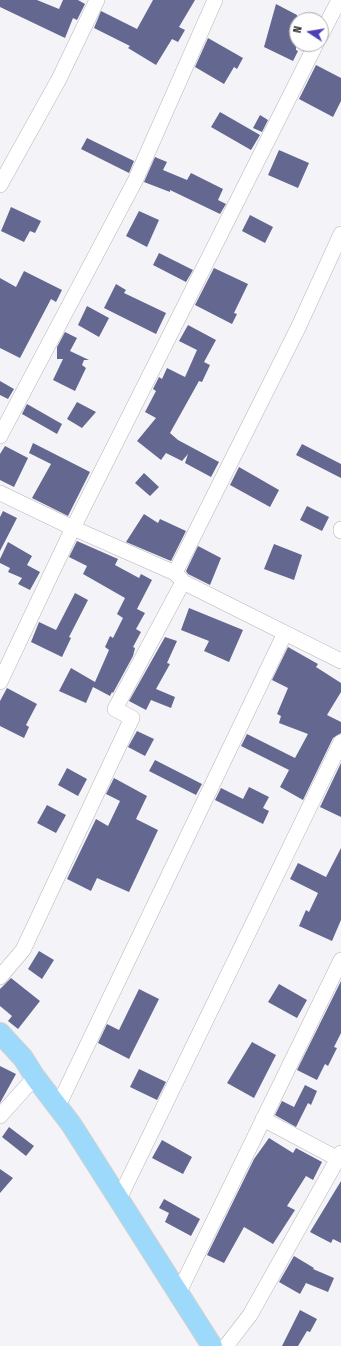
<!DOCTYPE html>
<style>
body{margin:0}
#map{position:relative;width:341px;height:1346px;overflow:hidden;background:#f4f4f8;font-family:"Fira Sans Condensed",sans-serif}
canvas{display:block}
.north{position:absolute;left:289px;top:12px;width:40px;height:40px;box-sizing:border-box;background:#fff;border:1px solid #adadad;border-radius:50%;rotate:282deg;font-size:11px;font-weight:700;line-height:16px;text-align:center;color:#323233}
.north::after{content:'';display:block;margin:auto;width:14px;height:18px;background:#4c40b7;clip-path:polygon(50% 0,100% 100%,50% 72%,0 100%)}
</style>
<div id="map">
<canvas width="341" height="1346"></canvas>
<div class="north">N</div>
</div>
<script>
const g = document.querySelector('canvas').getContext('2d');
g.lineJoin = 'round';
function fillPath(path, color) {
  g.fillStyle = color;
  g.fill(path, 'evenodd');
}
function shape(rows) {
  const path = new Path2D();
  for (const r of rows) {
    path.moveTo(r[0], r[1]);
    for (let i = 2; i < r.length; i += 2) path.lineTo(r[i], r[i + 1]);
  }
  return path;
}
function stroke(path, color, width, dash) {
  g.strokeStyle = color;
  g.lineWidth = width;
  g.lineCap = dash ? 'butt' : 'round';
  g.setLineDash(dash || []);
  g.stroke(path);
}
fillPath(shape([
 [0,0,37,0,59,9,63,0,78,0,85,4,77,20,73,18,65,38,0,7],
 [153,0,195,0,179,27,185,30,178,42,172,39,156,65,128,48,130,46,94,28,101,11,137,29],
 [276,4,297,15,296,50,298,51,293,61,264,47],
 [208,38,243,58,237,69,234,67,224,84,195,67],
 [316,65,341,78,341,101,333,117,299,99],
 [220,112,260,135,251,150,211,127],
 [260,115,268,120,262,132,253,128],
 [87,138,134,161,129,173,81,149],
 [279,150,309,163,298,188,268,175],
 [155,157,167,162,163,170,187,180,191,173,223,189,218,200,226,204,220,214,170,190,170,192,144,182],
 [11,207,41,221,35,233,30,231,24,242,1,231],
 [139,211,159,220,147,247,126,236],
 [250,215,273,227,265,243,242,231],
 [159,253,193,270,186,282,153,265],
 [214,268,248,284,234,313,237,314,232,324,195,305],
 [24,271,62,290,56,302,51,299,20,358,0,348,0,278,16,287],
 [116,284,126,290,124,293,166,313,156,334,104,308],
 [87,306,109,318,99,337,78,325],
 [188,325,216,340,204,362,210,365,202,382,199,381,170,433,178,440,219,462,211,477,185,463,188,454,182,461,166,453,161,460,137,441,156,418,145,412,156,391,153,389,159,377,162,379,167,368,185,377,197,350,179,341],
 [65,332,77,338,70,351,89,360,84,360,82,365,86,368,75,391,53,380,63,359,57,359,57,347],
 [0,381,14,389,8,399,0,395],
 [77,402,96,412,82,428,67,419],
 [27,404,62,424,57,434,22,414],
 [33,443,90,472,68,516,32,498,51,464,29,453],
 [302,444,341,464,341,478,296,455],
 [5,446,28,458,14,487,0,480,0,454],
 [239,467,279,490,270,507,230,485],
 [144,473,159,487,150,496,135,483],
 [307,506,329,517,322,531,300,520],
 [3,511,17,518,0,551,0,517],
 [144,514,158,523,160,519,186,531,171,561,126,542],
 [77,541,118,559,115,565,139,578,141,574,152,580,137,609,145,613,136,629,141,632,133,647,135,648,133,656,113,693,112,692,110,696,93,687,86,703,59,691,71,668,95,682,109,650,105,647,110,636,113,638,123,618,117,614,125,598,83,574,87,566,69,557],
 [8,542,32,556,27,565,40,572,30,590,18,584,22,578,8,572,10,568,0,563,0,559],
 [274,544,302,555,294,580,264,569],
 [198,546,221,558,210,585,188,574,186,571],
 [75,593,88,600,69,637,71,638,62,657,31,642,39,622,56,630],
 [189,608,243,630,229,662,204,651,209,641,181,630],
 [165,637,177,641,167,663,170,664,156,689,175,697,171,708,151,700,146,710,129,701],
 [288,647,318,664,316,667,341,683,341,692,327,715,341,722,341,733,333,738,303,800,280,787,289,770,241,746,247,734,295,758,308,734,279,723,281,716,277,714,288,688,272,680],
 [7,688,37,704,26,725,29,727,24,738,0,726,0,701],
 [137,731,154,739,145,756,128,747],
 [155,760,202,784,196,795,149,771],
 [341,763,341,817,320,807],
 [67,768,87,779,78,796,58,785],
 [114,778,147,796,136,819,158,830,129,892,97,878,91,891,67,879,96,819,108,826,120,801,106,794],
 [249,787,269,797,263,808,269,811,263,824,215,800,221,788,243,799],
 [47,805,66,815,56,833,37,823],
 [341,848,341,920,332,941,299,926,306,910,309,912,318,893,290,879,298,863,326,877],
 [39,951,54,960,42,979,28,969],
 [11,978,40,1001,18,1029,8,1021,12,1016,0,1006,0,989],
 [341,981,341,1033,334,1047,337,1048,328,1066,325,1064,317,1080,297,1070],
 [279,984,307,1000,297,1018,268,1002],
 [139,989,159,999,129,1059,98,1043,107,1024,119,1030],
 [252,1042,276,1055,254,1098,227,1083],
 [0,1066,16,1074,0,1103],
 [139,1069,166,1082,157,1100,130,1087],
 [305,1085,317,1091,311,1105,308,1103,296,1127,275,1115,282,1101,294,1107],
 [9,1127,34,1146,26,1156,2,1137],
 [269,1138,293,1153,296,1148,322,1162,313,1180,306,1176,287,1206,295,1210,273,1244,244,1227,224,1263,207,1255,254,1159],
 [162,1140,192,1157,183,1174,152,1158],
 [0,1169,13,1178,0,1193],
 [341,1181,341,1243,333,1239,331,1243,310,1232],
 [164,1199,200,1219,191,1236,165,1222,169,1213,159,1208],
 [294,1256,314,1268,313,1269,334,1278,328,1292,306,1283,300,1294,279,1282],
 [300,1310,317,1319,310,1332,307,1331,298,1346,282,1346]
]), '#646790');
const minor = shape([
 [321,35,339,0],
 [0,185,59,79,97,0],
 [0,436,135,181,215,0],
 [0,493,73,528,175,573,181,579],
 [341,529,341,531],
 [175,573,298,328,341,234],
 [0,682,73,528,316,44],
 [0,977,23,950,132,718,115,709,183,582,341,661],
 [58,1106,285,633],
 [0,1116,35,1077],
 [263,1119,338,1159],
 [119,1199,341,742],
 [178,1294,341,960],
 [226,1346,250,1315,341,1153]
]);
const major = shape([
 [0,1033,23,1058,35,1077,71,1124,212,1346]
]);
stroke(minor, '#b6b6b9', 16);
stroke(major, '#d2d2d2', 22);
stroke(minor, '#fff', 15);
stroke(major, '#9cd9fa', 20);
</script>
